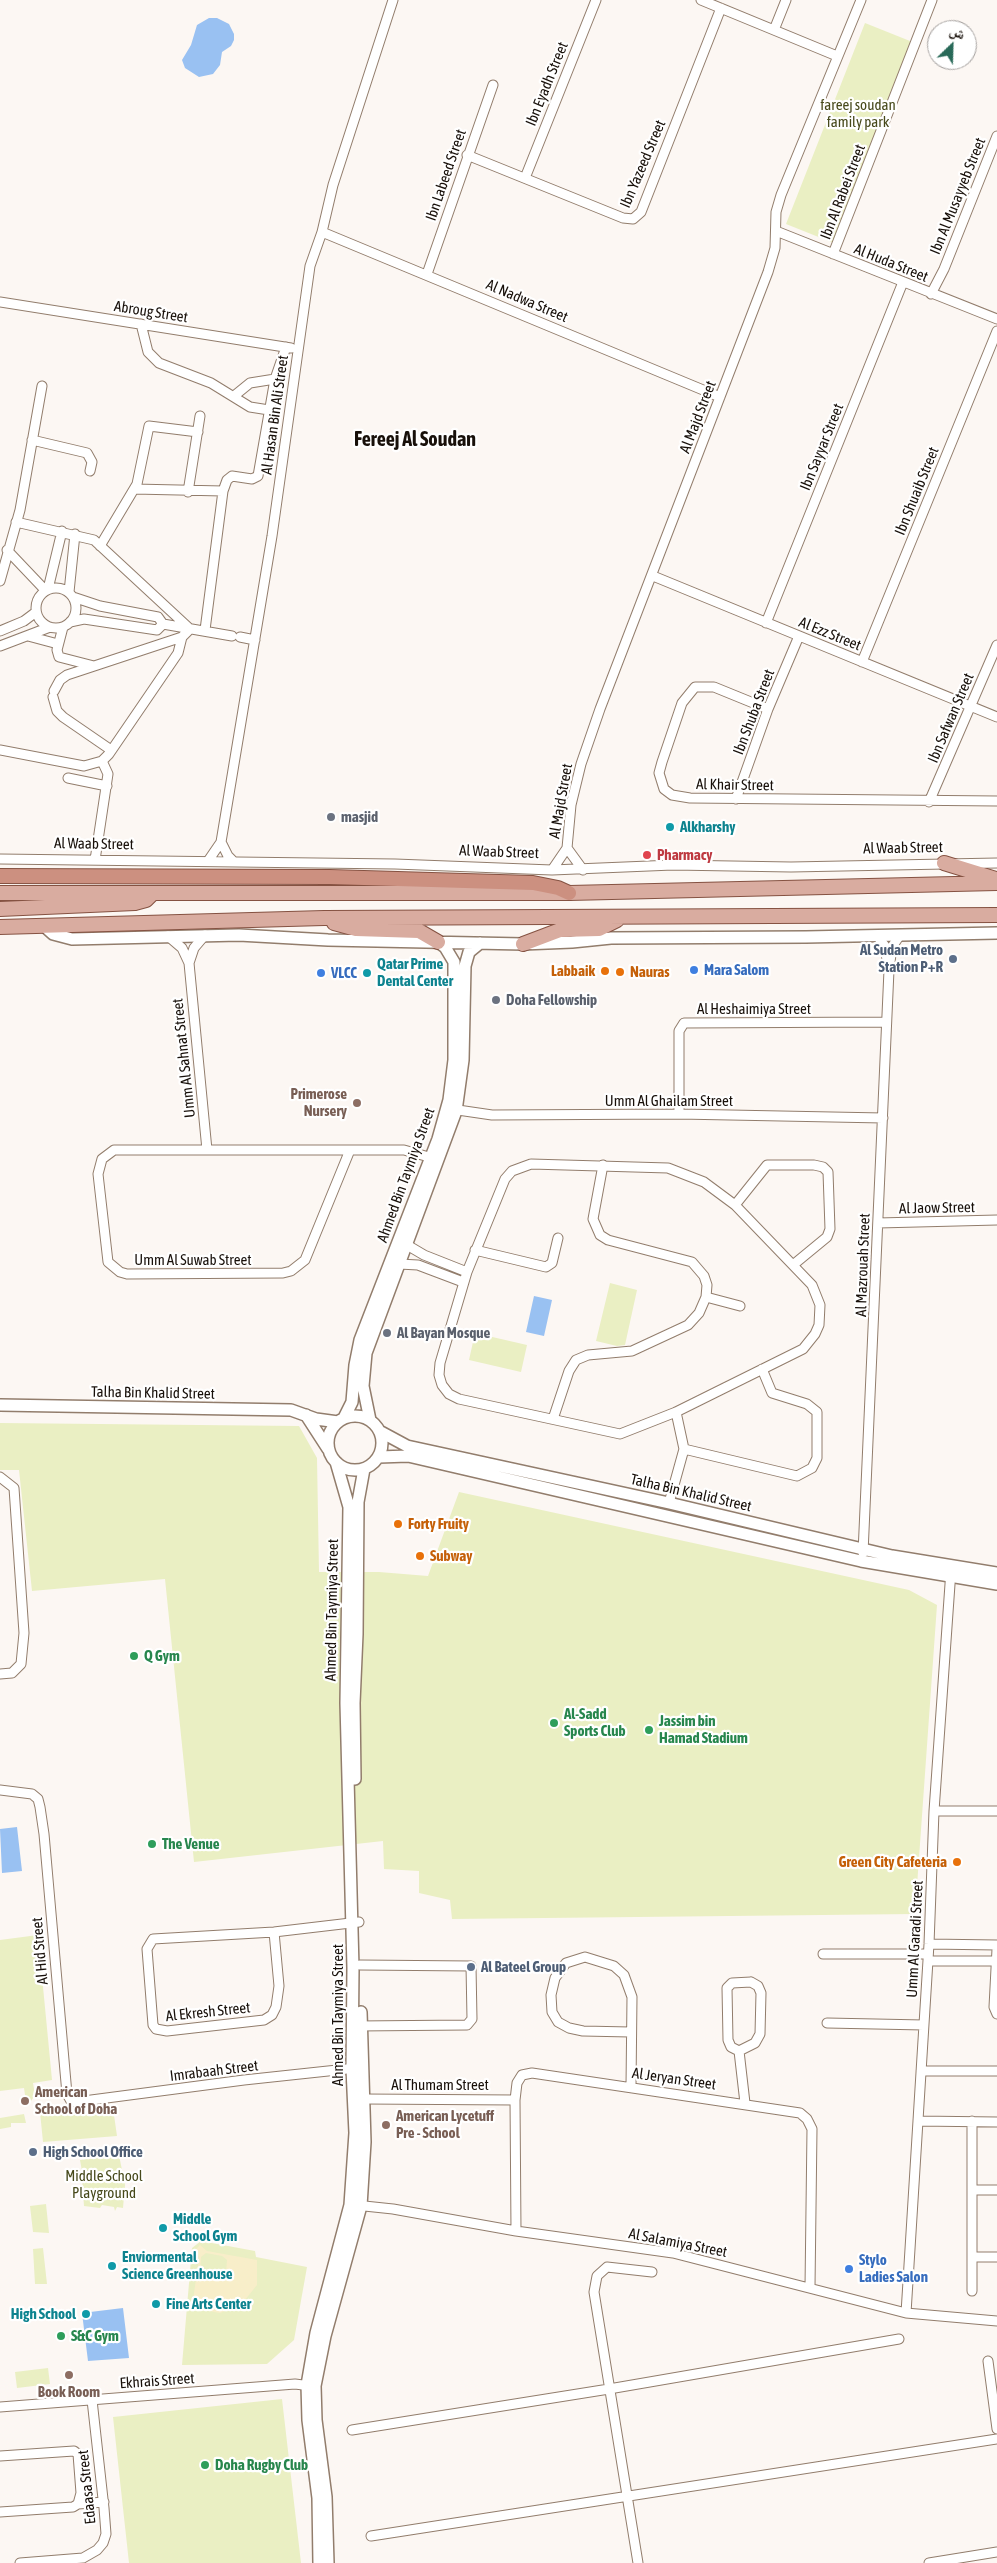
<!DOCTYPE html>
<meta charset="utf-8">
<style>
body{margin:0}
#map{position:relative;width:997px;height:2563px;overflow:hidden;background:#fcf7f3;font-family:"Asap Condensed","Noto Naskh Arabic",sans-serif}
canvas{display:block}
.north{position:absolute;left:927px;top:20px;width:50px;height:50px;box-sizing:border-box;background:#fff;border:1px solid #a39f9d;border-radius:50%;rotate:24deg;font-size:14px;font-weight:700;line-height:20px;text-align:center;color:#18100a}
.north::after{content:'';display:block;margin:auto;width:18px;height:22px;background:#286958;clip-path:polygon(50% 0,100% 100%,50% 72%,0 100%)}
</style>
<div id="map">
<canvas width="997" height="2563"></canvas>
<div class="north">ش</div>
</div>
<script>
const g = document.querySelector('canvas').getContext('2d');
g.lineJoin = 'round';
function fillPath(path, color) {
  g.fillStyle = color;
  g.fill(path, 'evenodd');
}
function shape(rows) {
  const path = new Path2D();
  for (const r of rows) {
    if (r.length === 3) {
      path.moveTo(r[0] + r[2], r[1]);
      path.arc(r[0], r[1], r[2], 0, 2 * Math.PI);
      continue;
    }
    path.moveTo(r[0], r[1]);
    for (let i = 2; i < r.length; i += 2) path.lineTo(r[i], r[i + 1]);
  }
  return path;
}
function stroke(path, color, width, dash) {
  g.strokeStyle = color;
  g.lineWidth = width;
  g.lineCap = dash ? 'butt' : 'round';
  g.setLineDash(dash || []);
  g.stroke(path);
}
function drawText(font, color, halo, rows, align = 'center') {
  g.font = font + ' "Asap Condensed",sans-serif';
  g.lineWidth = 4.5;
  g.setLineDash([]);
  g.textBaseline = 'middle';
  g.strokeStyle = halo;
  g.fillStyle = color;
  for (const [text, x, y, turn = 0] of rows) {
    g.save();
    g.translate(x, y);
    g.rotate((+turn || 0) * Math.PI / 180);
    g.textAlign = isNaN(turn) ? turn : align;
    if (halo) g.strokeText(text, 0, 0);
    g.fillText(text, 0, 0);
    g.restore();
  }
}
fillPath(shape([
 [865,23,915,43,836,244,786,224],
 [610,1283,637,1290,625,1345,617,1346,596,1341],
 [475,1333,527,1345,521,1372,469,1360],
 [0,1423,299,1426,317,1458,319,1572,379,1572,428,1576,459,1492,909,1590,937,1605,915,1914,452,1919,450,1900,419,1893,419,1871,384,1869,383,1841,194,1862,165,1579,32,1591,19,1470,0,1470],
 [38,1935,52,2080,33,2083,35,2095,31,2101,26,2102,24,2088,0,2091,0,1940],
 [113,2108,117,2136,43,2142,40,2112,52,2110,53,2115],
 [24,2114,26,2123,11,2123,11,2127,0,2129,0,2118],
 [119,2155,125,2185,123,2208,117,2207,115,2211,114,2207,102,2205,100,2208,84,2206,82,2179,83,2177,80,2160],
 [46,2204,49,2233,33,2232,30,2206],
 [201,2241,255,2251,256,2257,307,2267,294,2340,267,2364,182,2365,192,2248],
 [43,2248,47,2284,35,2284,33,2249],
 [48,2368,50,2384,17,2388,15,2372],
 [282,2399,301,2563,129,2563,113,2417]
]), '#eaefc3');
fillPath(shape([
 [200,2245,207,2251,257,2260,257,2285,241,2305,220,2313,192,2308,199,2257,195,2250],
 [206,2253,222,2256,227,2260,226,2274,223,2280,217,2281,200,2277,201,2257]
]), '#f8eec9');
fillPath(shape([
 [209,18,217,18,229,24,234,34,234,40,231,46,222,52,220,65,213,74,199,77,185,68,182,60,191,45,197,25],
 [534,1296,552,1300,544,1336,526,1332],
 [17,1827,22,1871,2,1873,0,1829],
 [123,2308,129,2358,88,2361,82,2313]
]), '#99c1f2');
const minor = shape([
 [701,0,837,56],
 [774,30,786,0],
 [467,155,623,218,633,219,641,212,721,8],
 [525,178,596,0],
 [776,231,997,319],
 [322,232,720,397],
 [833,254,932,0],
 [427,274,493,85],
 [931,294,944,269,997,136],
 [0,302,291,348],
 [141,324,148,352,159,363,211,383,250,407,269,410],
 [234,396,250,383,275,379],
 [32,440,87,453,92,462,90,471],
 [134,489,223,491],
 [188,492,200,416],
 [100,546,137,484,149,426,198,432],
 [7,550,45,590],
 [653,576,997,717],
 [0,581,20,510,42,386],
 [56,608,20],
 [48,589,62,531],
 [69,592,75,534],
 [70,622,84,619,157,630,163,624,158,617,100,606,73,597],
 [766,623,903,282],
 [163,624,232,636],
 [63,627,57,650,59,657,94,666],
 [205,630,223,491,227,480,232,476,252,479,258,476,275,379,286,347],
 [0,631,24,621,36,612],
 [28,636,58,644],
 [240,637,255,640],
 [0,646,50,627],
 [862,662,997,331],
 [54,691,60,680,67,675,182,637],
 [53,697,57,711,63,717,111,750],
 [768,709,714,687,695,687,682,703,662,762,659,773,664,789,672,795,690,798,997,801],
 [0,750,84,766,102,761,109,754,178,653,182,637,190,629,94,540,16,522],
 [68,778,107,786],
 [736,799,768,709,799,636],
 [929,802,997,645],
 [221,842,228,856,234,862],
 [567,848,583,870],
 [0,859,395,864,552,870,673,865,791,867,997,863],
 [95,860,108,774,102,761],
 [208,861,221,842,272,536,310,266,322,232,333,185,393,0],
 [552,870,567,848,571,805,581,764,600,709,768,272,775,248,776,212,781,195,861,0],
 [168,936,182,948,189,963,207,1150],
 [877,936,885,946,887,960],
 [189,963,194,948,205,935],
 [451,1109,492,1115,679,1114,883,1118],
 [679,1114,679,1031,684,1023,886,1022],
 [350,1150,305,1260,291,1271,283,1273,127,1274,120,1272,108,1262,98,1174,102,1159,114,1150,404,1150,436,1159],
 [531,1164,668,1168,704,1182,735,1205,812,1285,820,1305,819,1325,815,1334,803,1349,676,1412,620,1434,459,1399,449,1394,442,1385,439,1375,440,1363,467,1272,505,1179,512,1171,531,1164],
 [735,1205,767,1165,814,1165,823,1167,828,1172,830,1229,827,1237,793,1265],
 [878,1223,997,1220],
 [407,1245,424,1255,467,1272],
 [475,1250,546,1267,552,1263,558,1238],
 [399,1264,418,1265,463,1282],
 [706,1297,740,1306],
 [553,1419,569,1371,576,1360,588,1355,632,1351,688,1325,699,1313,706,1297,707,1285,704,1276,692,1262,608,1240,600,1235,593,1219,603,1165],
 [684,1449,797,1476,812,1468,817,1458,817,1412,807,1404,772,1393,762,1369],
 [0,1477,14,1488,24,1633,21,1664,12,1673,0,1674],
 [669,1503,684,1449,676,1412],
 [863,1553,889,970,892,947,900,935],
 [0,1790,32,1794,38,1799,40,1807,44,1834,67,2094,71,2101,76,2102,244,2080,356,2068],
 [934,1811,997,1811],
 [274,1932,279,1986,276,2007,272,2015,264,2020,167,2031,156,2029,153,2025,147,1949,153,1939,274,1932,359,1922],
 [929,1944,997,1945],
 [997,1949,994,2007,997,2014],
 [823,1954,928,1954],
 [928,1961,995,1961],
 [751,1982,758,1986,761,1993,760,2034,755,2043,739,2051,731,2047,728,2040,727,1988,732,1983,751,1982],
 [827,2023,924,2025],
 [357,2026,467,2025,472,2019,471,1966,360,1965],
 [630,2032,583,2031,569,2028,558,2022,552,2012,551,1995,555,1978,566,1963,585,1957,614,1966,624,1975,632,1997,631,2086],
 [739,2051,745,2103],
 [921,2071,997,2071],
 [364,2099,515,2100],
 [918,2121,997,2122],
 [972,2121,972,2291],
 [972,2190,997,2190],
 [355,2205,393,2209,516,2231,673,2253,906,2313,997,2321],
 [516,2231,515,2100,517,2083,522,2075,532,2073,800,2113,807,2119,812,2129,810,2287],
 [972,2257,997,2257],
 [906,2313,929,1944,934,1811,951,1570],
 [988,2361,997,2429],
 [0,2407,295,2384,311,2386],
 [352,2430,609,2389,899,2339],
 [0,2456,74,2451,78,2454,81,2493,78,2504,73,2507,0,2512],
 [78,2504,104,2502],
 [371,2536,997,2439],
 [20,2563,83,2558,97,2550,103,2543,106,2534,104,2508,92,2400],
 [638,2563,594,2292,597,2276,607,2267,652,2272],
 [929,2563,997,2552]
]);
const tertiary = shape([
 [44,926,53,934,72,939,239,935,328,940,523,944,572,942,611,938,806,937,997,933],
 [0,1405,291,1410,316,1419,338,1422],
 [306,1415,328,1449],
 [355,1443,27],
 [344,1418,352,1402,355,1365,360,1340,438,1139,449,1100,454,1060,454,962,445,947,438,942],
 [370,1420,363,1386,366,1353,456,1111,463,1060,465,966,469,952,480,943],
 [381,1432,407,1446,669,1503,892,1556,997,1573],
 [379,1457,408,1456,861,1561,997,1584],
 [355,1779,354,1703,357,1634,358,1502,364,1469],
 [319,2563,318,2498,308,2420,307,2385,316,2333,350,2205,355,2133,352,2069,353,1968,346,1703,349,1507,336,1462],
 [328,2563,326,2497,316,2420,315,2386,325,2336,361,2206,365,2142,361,2012]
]);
const primary = shape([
 [944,863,996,879],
 [0,893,569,893,997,883],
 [0,909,135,903,146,900,152,894],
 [334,923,356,929,419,931,438,942],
 [0,927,324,918,997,915],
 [523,944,560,930,599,929,617,920]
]);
const trunk = shape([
 [0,876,330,877,533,883,558,888,569,893]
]);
stroke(minor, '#927d6c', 11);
stroke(tertiary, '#927d6c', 14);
stroke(primary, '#855242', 16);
stroke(trunk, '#855242', 16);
stroke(minor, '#fff', 9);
stroke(tertiary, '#fff', 11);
stroke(primary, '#d9aca0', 14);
stroke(trunk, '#cc9080', 14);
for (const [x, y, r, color] of [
 [331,817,5,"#6b7280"],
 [670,827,5,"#0f9aa8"],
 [647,855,5,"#e0444e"],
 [953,959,5,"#5c6f8a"],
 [694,970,5,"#3f7fe0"],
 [605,971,5,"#e8710a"],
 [620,972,5,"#e8710a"],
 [321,973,5,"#3f7fe0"],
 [367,973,5,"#0f9aa8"],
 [496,1000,5,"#6b7280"],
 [357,1103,5,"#8d6e63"],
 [387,1333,5,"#6b7280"],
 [398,1524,5,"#e8710a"],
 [420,1556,5,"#e8710a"],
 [134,1656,5,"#2e9e5b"],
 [554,1723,5,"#2e9e5b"],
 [649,1730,5,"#2e9e5b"],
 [152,1844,5,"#2e9e5b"],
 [957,1862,5,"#e8710a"],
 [471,1967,5,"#5c6f8a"],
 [25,2101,5,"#8d6e63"],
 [386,2125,5,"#8d6e63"],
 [33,2152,5,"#5c6f8a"],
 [163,2228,5,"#0f9aa8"],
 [112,2266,5,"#0f9aa8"],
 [849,2269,5,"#3f7fe0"],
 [156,2304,5,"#0f9aa8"],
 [86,2314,5,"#0f9aa8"],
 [61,2336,5,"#2e9e5b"],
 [69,2375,5,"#8d6e63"],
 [205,2465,5,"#2e9e5b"]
]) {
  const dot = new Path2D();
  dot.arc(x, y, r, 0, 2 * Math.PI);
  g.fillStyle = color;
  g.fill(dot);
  stroke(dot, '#fff', 2);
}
drawText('15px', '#18100a', '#fff', [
 ["Ibn Eyadh Street",547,84,-68],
 ["Ibn Yazeed Street",643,164,-67],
 ["Ibn Labeed Street",446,175,-71],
 ["Ibn Al Rabei Street",843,192,-69],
 ["Ibn Al Musayyeb Street",958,196,-68],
 ["Al Huda Street",891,263,22],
 ["Al Nadwa Street",527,301,23],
 ["Abroug Street",151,312,9],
 ["Al Hasan Bin Ali Street",275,415,-82],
 ["Al Majd Street",698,417,-69],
 ["Ibn Sayyar Street",822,447,-68],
 ["Ibn Shuaib Street",917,491,-68],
 ["Al Ezz Street",830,634,22],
 ["Ibn Shuba Street",754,712,-69],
 ["Ibn Safwan Street",951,718,-67],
 ["Al Khair Street",735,785,1],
 ["Al Majd Street",561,801,-80],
 ["Al Waab Street",94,844,1],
 ["Al Waab Street",903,848,-1],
 ["Al Waab Street",499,852,2],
 ["Al Heshaimiya Street",754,1009],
 ["Umm Al Sahnat Street",184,1058,-96],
 ["Umm Al Ghailam Street",669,1101],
 ["Ahmed Bin Taymiya Street",406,1175,-70],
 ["Al Jaow Street",937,1208,-1],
 ["Umm Al Suwab Street",193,1260],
 ["Al Mazrouah Street",863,1265,-88],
 ["Talha Bin Khalid Street",153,1393,1],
 ["Talha Bin Khalid Street",691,1493,13],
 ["Ahmed Bin Taymiya Street",332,1610,-89],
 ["Umm Al Garadi Street",915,1939,-87],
 ["Al Hid Street",40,1951,-95],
 ["Al Ekresh Street",208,2012,-6],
 ["Ahmed Bin Taymiya Street",338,2015,-90],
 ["Imrabaah Street",214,2071,-7],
 ["Al Jeryan Street",674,2079,8],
 ["Al Thumam Street",440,2085],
 ["Al Salamiya Street",678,2243,11],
 ["Ekhrais Street",157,2381,-4],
 ["Edaasa Street",87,2487,-96]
]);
drawText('15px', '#47491b', '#fff', [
 ["fareej soudan",858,105],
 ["family park",858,122],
 ["Middle School",104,2176],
 ["Playground",104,2193]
]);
drawText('bold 15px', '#5b616d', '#fff', [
 ["masjid",341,817],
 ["Doha Fellowship",506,1000],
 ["Al Bayan Mosque",397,1333]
], 'left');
drawText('bold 15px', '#0d838f', '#fff', [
 ["Alkharshy",680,827],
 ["Qatar Prime",377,964],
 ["Dental Center",377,981],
 ["Middle",173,2219],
 ["School Gym",173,2236],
 ["Enviormental",122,2257],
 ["Science Greenhouse",122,2274],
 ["Fine Arts Center",166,2304],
 ["High School",76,2314,"right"]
], 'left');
drawText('bold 15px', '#be3a42', '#fff', [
 ["Pharmacy",657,855]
], 'left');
drawText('bold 15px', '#4e5e75', '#fff', [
 ["Al Sudan Metro",943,950,"right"],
 ["Station P+R",943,967,"right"],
 ["Al Bateel Group",481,1967],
 ["High School Office",43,2152]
], 'left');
drawText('bold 15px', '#366cbe', '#fff', [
 ["Mara Salom",704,970],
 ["VLCC",331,973],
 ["Stylo",859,2260],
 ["Ladies Salon",859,2277]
], 'left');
drawText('bold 15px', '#c56008', '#fff', [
 ["Labbaik",595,971,"right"],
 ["Nauras",630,972],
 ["Forty Fruity",408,1524],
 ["Subway",430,1556],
 ["Green City Cafeteria",947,1862,"right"]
], 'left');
drawText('bold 15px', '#785e54', '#fff', [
 ["Primerose",347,1094,"right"],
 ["Nursery",347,1111,"right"],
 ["American",35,2092],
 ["School of Doha",35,2109],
 ["American Lycetuff",396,2116],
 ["Pre - School",396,2133],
 ["Book Room",69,2392,"center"]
], 'left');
drawText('bold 15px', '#27864d', '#fff', [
 ["Q Gym",144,1656],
 ["Al-Sadd",564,1714],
 ["Sports Club",564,1731],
 ["Jassim bin",659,1721],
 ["Hamad Stadium",659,1738],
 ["The Venue",162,1844],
 ["S&C Gym",71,2336],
 ["Doha Rugby Club",215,2465]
], 'left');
drawText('bold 20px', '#18100a', '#fff', [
 ["Fereej Al Soudan",415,440]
]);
</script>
